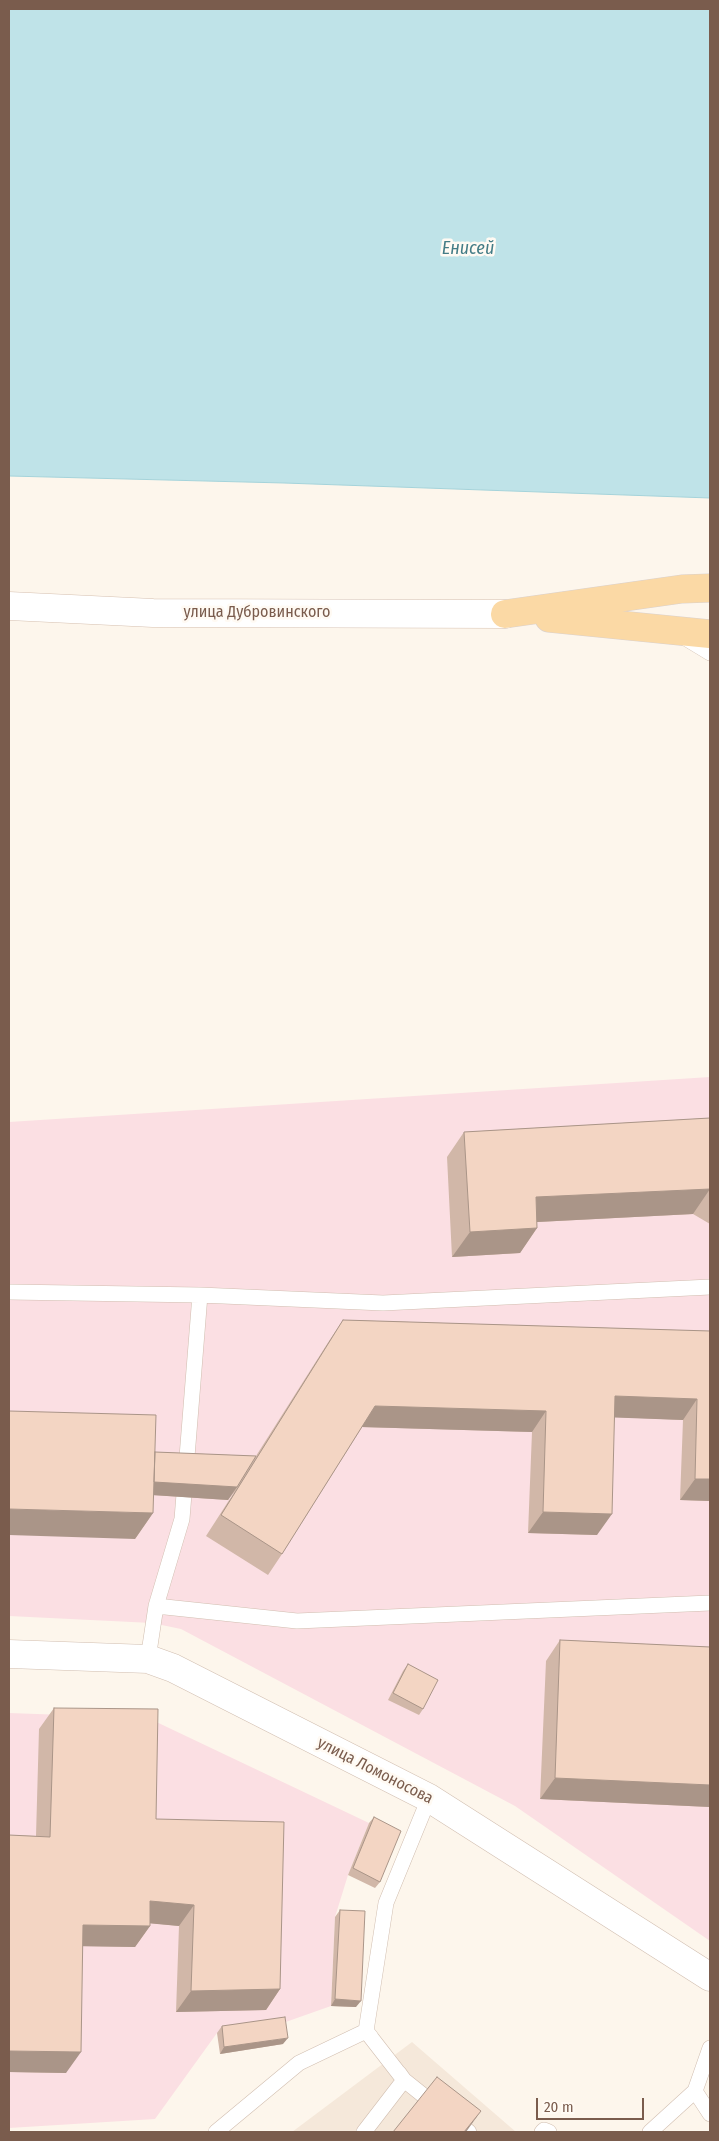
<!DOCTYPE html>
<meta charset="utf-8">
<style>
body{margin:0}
#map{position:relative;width:719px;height:2141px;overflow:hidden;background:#fdf6ec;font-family:"Fira Sans Condensed",sans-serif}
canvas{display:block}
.frame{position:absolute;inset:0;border:10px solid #7a5c4d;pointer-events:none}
.scale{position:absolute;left:536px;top:2098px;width:108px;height:22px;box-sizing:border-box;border:2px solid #7a5c4d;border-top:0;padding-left:6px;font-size:15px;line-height:18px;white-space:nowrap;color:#7a5c4d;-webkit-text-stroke:4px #fffaf3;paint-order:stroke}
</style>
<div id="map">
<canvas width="719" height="2141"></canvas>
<div class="frame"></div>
<div class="scale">20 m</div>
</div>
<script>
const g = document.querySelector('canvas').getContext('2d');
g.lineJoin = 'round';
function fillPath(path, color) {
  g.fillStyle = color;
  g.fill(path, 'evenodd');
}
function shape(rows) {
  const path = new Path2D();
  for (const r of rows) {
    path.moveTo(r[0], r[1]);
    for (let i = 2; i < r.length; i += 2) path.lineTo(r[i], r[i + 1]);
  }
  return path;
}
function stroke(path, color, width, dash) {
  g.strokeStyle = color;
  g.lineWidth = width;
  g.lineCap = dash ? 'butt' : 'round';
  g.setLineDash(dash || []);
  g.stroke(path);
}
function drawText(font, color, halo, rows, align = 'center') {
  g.font = font + ' "Fira Sans Condensed",sans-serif';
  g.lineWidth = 5;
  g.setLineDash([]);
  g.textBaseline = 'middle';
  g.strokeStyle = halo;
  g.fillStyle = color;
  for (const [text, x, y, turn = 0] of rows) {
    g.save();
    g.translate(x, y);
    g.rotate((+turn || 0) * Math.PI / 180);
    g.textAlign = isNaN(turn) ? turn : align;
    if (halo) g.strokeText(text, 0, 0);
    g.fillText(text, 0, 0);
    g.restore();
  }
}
fillPath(shape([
 [412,2042,516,2132,292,2132]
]), '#f5e8da');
fillPath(shape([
 [710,1077,710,1941,515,1806,181,1629,152,1623,9,1616,9,1122],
 [9,1713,148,1718,369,1823,348,1875,335,1917,331,2006,280,2024,217,2033,155,2119,9,2128]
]), '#fbdfe3');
const water = shape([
 [9,9,710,9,710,498,284,483,9,476,9,9]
]);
fillPath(water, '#bfe3e8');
stroke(water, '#a5d3da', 1);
const service = shape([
 [682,636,710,653],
 [9,1292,200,1295],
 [156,1606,297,1621,710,1603],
 [148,1659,156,1606,182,1519,200,1295,383,1303,710,1287],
 [429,1798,386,1903,366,2031,404,2080,469,2132],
 [710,2048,695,2091,710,2114],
 [216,2132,299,2063,366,2031,371,2037],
 [364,2132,404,2080,399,2073],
 [542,2132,544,2130,549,2132],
 [650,2132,695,2091]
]);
const minor = shape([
 [9,1654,148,1659,173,1668,429,1798,710,1977]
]);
const secondary = shape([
 [9,606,153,613,505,614]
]);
const primary = shape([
 [505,614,682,589,710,588],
 [549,618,710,634]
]);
stroke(service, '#d1beb0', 16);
stroke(minor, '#d1beb0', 29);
stroke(secondary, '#d6c0b0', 29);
stroke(primary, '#dad1cd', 29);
stroke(service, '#fff', 15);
stroke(minor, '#fff', 28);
stroke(secondary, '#fff', 28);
stroke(primary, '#fbd9a5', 28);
fillPath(shape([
 [710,1118,710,1224,693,1214,537,1222,537,1228,520,1253,452,1257,447,1157,464,1132],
 [343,1320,710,1331,710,1501,680,1500,683,1420,615,1417,597,1535,528,1533,532,1432,362,1427,282,1554,268,1575,206,1536,235,1491,228,1500,153,1495,153,1513,135,1539,155,1452,256,1456,329,1341],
 [560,1640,710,1647,710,1807,540,1799,546,1661],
 [408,1664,423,1709,419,1715,388,1700,403,1671],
 [54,1708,156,1819,280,1989,266,2010,176,2012,179,1926,150,1923,150,1926,135,1947,83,1946,66,2073,9,2072,9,1835,36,1836,39,1729],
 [374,1817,380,1882,375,1888,348,1875,369,1823],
 [340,1910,356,2007,331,2006,335,1917],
 [222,2026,283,2044,220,2054,217,2033]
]), '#d1b7a8');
fillPath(shape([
 [710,1189,693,1214,518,1223,536,1197],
 [537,1228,520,1253,452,1257,470,1232],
 [615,1396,697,1399,683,1420,601,1417],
 [375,1406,546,1411,532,1432,361,1427],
 [695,1479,710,1479,710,1501,680,1500],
 [145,1481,237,1487,228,1500,136,1494],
 [9,1509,153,1513,135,1539,9,1535],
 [543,1512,612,1514,597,1535,528,1533],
 [555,1778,710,1785,710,1807,540,1799],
 [150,1901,194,1905,179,1926,135,1922],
 [83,1925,150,1926,135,1947,69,1946],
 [280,1989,266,2010,176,2012,191,1991],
 [335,1999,361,2001,356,2007,331,2006],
 [288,2038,283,2044,220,2054,224,2047],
 [9,2051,81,2052,66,2073,9,2072],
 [481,2111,466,2132,464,2132]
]), '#aa9588');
const building = shape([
 [710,1118,710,1189,536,1197,537,1228,470,1232,464,1132,710,1118],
 [343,1320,710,1331,710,1479,695,1479,697,1399,615,1396,612,1514,543,1512,546,1411,375,1406,282,1554,221,1515,343,1320],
 [9,1411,156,1415,153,1513,9,1509,9,1411],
 [155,1452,256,1456,237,1487,154,1482,155,1452],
 [560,1640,710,1647,710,1785,555,1778,560,1640],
 [408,1664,438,1680,423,1709,393,1693,408,1664],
 [54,1708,158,1709,156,1819,284,1822,280,1989,191,1991,194,1905,150,1901,150,1926,83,1925,81,2052,9,2051,9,1835,50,1837,54,1708],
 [374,1817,401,1831,380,1882,353,1868,374,1817],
 [340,1910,365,1911,361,2001,335,1999,340,1910],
 [285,2017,288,2038,224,2047,222,2026,285,2017],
 [437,2077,481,2111,464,2132,393,2132,437,2077]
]);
fillPath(building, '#f3d5c3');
stroke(building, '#aa9588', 1);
drawText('16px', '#7a5c4d', '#fffaf3', [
 ["улица Дубровинского",257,613],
 ["улица Ломоносова",375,1771,27]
]);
drawText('italic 18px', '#437c86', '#fffaf3', [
 ["Енисей",468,249]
]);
</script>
